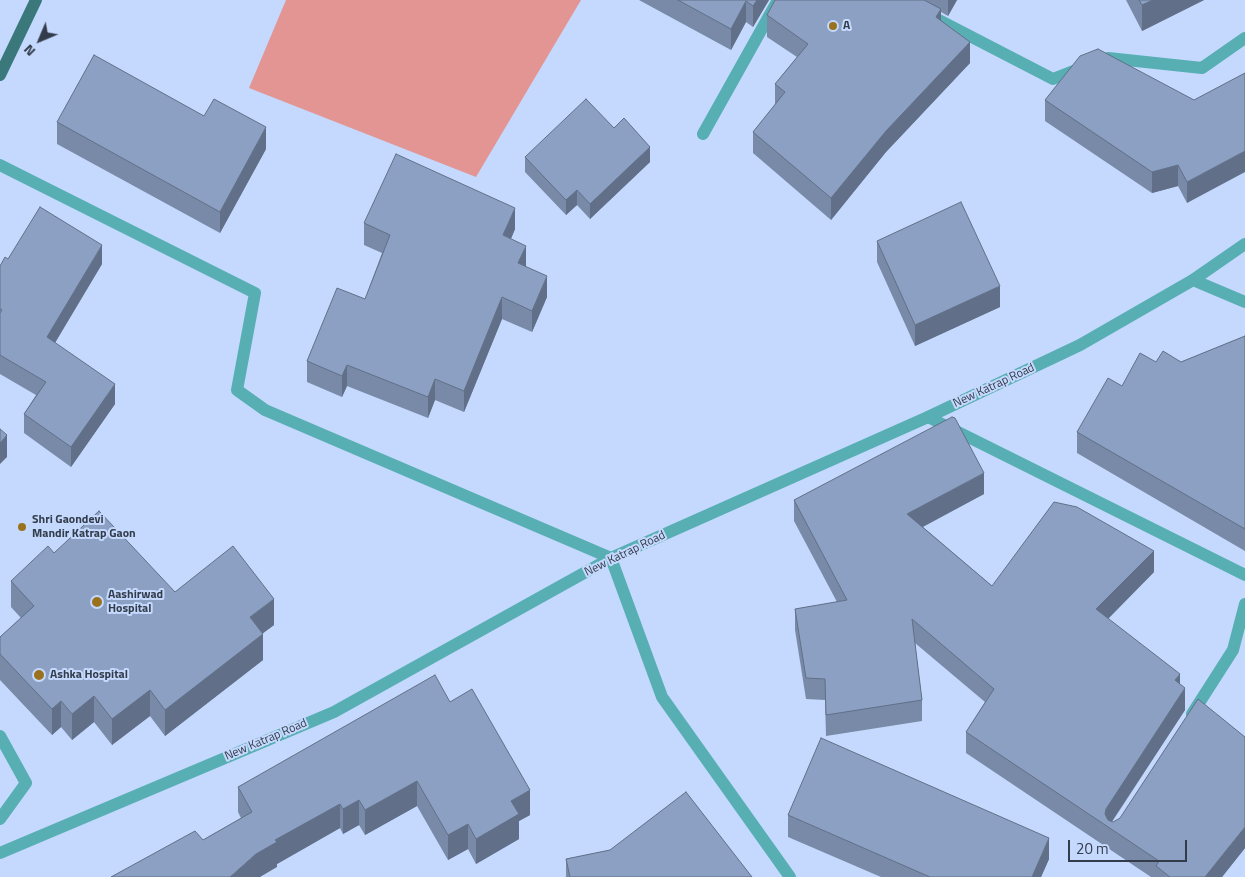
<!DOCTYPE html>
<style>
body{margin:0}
#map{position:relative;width:1245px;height:877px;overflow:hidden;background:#c4d9fd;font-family:"Titillium Web",sans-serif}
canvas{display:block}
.north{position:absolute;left:15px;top:15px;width:50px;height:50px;-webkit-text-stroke:4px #c4d9fd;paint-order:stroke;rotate:225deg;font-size:14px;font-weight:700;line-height:20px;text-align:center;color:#333c4a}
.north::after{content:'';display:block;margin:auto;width:18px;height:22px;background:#333c4a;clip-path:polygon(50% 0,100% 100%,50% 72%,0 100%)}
.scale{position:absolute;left:1068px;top:840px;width:119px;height:22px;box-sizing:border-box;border:2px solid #333c4a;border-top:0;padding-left:6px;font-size:15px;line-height:18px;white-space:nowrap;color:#333c4a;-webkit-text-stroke:4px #c4d9fd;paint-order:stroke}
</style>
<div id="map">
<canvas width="1245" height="877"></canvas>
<div class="north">N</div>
<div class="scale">20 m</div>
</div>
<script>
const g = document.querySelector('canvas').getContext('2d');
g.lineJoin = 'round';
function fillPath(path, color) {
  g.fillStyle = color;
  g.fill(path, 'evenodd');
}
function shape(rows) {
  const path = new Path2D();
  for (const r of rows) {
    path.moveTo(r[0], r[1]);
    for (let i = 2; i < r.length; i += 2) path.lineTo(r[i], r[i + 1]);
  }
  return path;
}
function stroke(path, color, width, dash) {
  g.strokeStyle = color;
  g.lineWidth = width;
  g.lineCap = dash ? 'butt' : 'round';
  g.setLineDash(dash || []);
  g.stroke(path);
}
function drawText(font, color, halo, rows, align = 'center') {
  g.font = font + ' "Titillium Web",sans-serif';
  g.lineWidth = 4;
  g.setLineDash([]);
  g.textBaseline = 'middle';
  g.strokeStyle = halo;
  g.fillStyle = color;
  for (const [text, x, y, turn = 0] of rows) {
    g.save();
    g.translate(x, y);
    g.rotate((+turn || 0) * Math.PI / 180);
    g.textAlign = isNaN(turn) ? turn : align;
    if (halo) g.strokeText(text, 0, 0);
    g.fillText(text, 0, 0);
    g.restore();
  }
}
fillPath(shape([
 [286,0,581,0,476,177,249,88]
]), '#e39593');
stroke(shape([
 [900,0,1053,79,1081,68],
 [1100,61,1108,58,1202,68,1245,38]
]), '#57aeb3', 12);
stroke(shape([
 [703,134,778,0],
 [0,165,255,293,237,390,265,410,611,558,662,697,790,877],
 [1193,280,1245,302],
 [928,417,1245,575],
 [1192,714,1233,650,1245,604],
 [0,736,26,783,0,819]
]), '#57aeb3', 12);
stroke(shape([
 [0,853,334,712,611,558,928,417,1080,345,1193,280,1245,244]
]), '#57aeb3', 12);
stroke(shape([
 [0,75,36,0]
]), '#3b787c', 12);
fillPath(shape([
 [639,0,769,0,753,27,746,22,731,50],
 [775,0,957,0,948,16,941,12,941,20,970,63,886,152,831,220,753,153,753,132,775,105,775,84,797,57,767,37,767,15],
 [1126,0,1204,0,1142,31],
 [1045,100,1194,100,1187,203,1178,186,1152,193,1045,121],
 [204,116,266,149,220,233,57,144,57,122],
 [614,128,650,162,590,219,577,205,566,215,525,172,525,157],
 [364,223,515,229,511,239,526,266,547,297,532,332,502,319,464,412,435,400,428,418,347,386,342,397,307,382,307,361,365,299,382,253,364,245],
 [877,241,1000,307,915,346,877,262],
 [8,259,102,264,55,343,115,404,71,467,24,433,24,414,36,395,0,374,0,266],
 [1245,336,1245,551,1077,453,1077,432,1122,386,1156,362,1181,362],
 [984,494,923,527,992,586,1154,572,1108,619,1180,684,1185,710,1112,822,1245,848,1222,877,1151,877,966,753,966,732,985,702,915,643,922,700,922,721,826,736,825,700,806,699,795,630,795,609,837,602,794,521,794,500],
 [54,553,274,625,263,633,263,660,165,736,150,716,112,745,94,722,72,740,61,727,52,735,0,680,0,637,21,618,11,607,11,581],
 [450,702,530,815,519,821,519,839,476,864,468,849,448,860,417,806,365,835,359,825,343,834,340,828,277,864,277,867,203,840,241,818,238,812,238,787],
 [788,815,1049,859,1041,877,881,877,788,837],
 [610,850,752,877,566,877,566,859]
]), '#788aa7');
fillPath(shape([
 [757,0,769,0,753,27,753,6],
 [948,0,957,0,948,16],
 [1153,0,1204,0,1142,31,1142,5],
 [746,1,746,22,731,50,731,29],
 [941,9,941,30,936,17],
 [970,42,970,63,886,152,831,220,831,198,886,131],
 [266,127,266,149,220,233,220,212],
 [650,147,650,162,590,219,590,204],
 [1245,151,1245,172,1187,203,1187,182],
 [1178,165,1178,186,1152,193,1152,172],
 [577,190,577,205,566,215,566,200],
 [515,208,515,229,503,257,503,235],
 [102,245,102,264,47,356,47,337],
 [526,246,526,267,518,263],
 [547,276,547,297,532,332,532,311],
 [1000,286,1000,307,915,346,915,325],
 [502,297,502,319,464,412,464,391],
 [347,365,347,386,342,397,342,376],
 [435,379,435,400,428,418,428,397],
 [115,384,115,404,71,467,71,447],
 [7,435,7,457,0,464,0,443],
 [984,473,984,494,907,535,907,514],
 [1154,551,1154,572,1096,631,1096,609],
 [274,599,274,625,250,643,250,617],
 [263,634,263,660,165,736,165,710],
 [1180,674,1180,695,1175,680],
 [1185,688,1185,710,1108,827,1105,814,1106,809],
 [150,690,150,716,112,745,112,719],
 [94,696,94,722,72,740,72,714],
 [61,701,61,727,52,735,52,709],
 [417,781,417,806,365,835,365,810],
 [530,790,530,815,519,821,519,839,476,864,476,839,511,801],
 [359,800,359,825,343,834,343,809],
 [340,804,340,828,277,864,277,867,260,877,230,877,256,854,275,840],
 [468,824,468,849,448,860,448,835],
 [1245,827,1245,848,1222,877,1205,877],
 [1049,838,1049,859,1041,877,1032,877]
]), '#617088');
const building = shape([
 [678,0,757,0,753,6,746,1,731,29,678,0],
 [775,0,924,0,941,9,936,17,970,42,886,131,831,198,753,132,785,92,775,84,808,44,767,15,775,0],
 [1139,0,1153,0,1142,5,1139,0],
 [1098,49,1194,100,1245,73,1245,151,1187,182,1178,165,1152,172,1045,100,1080,56,1098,49],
 [94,55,204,116,214,99,266,127,220,212,57,122,94,55],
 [586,99,614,128,624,118,650,147,590,204,577,190,566,200,525,157,586,99],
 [396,154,515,208,503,235,526,246,518,263,547,276,532,311,502,297,464,391,435,379,428,397,347,365,342,376,307,361,337,288,365,299,390,235,364,223,396,154],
 [961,202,1000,286,915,325,877,241,961,202],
 [40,207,102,245,47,337,115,384,71,447,24,414,46,382,0,355,0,313,2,310,0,309,0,266,5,257,8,259,40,207],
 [1245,336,1245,529,1077,432,1108,378,1122,386,1140,353,1156,362,1163,351,1181,362,1245,336],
 [952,417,955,418,984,473,907,514,992,586,1054,502,1077,507,1154,551,1096,609,1180,674,1175,680,1185,688,1106,809,1105,814,1108,820,1113,822,1120,818,1198,699,1245,737,1245,827,1205,877,1170,877,1156,866,1159,861,966,732,994,689,912,619,922,700,826,715,825,679,806,678,795,609,847,600,794,500,952,417],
 [0,429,7,435,0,443,0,429],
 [99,511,175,592,233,546,274,599,250,617,263,634,165,710,150,690,112,719,94,696,72,714,61,701,52,709,0,654,0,637,34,606,11,581,48,546,54,553,99,511],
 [435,675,450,702,472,689,530,790,511,801,519,814,476,839,468,824,448,835,417,781,365,810,359,800,343,809,340,804,275,840,277,842,256,854,230,877,111,877,195,831,203,840,252,812,238,787,435,675],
 [821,738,1049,838,1032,877,930,877,788,815,821,738],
 [686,792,752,877,570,877,566,859,610,850,686,792]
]);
fillPath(building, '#8ba0c2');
stroke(building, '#617088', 1);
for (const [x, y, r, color] of [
 [833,26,5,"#9a721e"],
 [22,527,5,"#9a721e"],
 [97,602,6,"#9a721e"],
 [39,675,6,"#9a721e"]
]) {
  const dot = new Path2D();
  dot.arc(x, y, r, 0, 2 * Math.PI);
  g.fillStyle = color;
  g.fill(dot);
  stroke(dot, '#c4d9fd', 2);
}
drawText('bold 12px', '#333c4a', '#c4d9fd', [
 ["A",843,26],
 ["Shri Gaondevi",32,520],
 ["Mandir Katrap Gaon",32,534],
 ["Aashirwad",108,595],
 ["Hospital",108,609],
 ["Ashka Hospital",50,675]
], 'left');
drawText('12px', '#333c4a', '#c4d9fd', [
 ["New Katrap Road",994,386,-25],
 ["New Katrap Road",625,554,-26],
 ["New Katrap Road",266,740,-23]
]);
</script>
